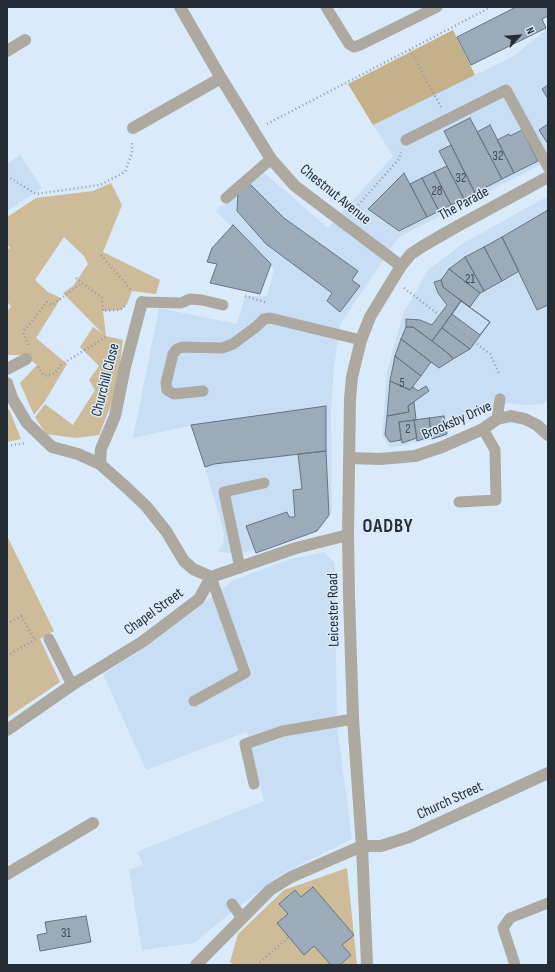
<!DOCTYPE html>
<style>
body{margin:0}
#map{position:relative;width:555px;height:972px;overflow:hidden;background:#d9eafb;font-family:"Sofia Sans Condensed",sans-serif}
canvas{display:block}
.frame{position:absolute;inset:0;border:8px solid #262c33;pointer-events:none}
.north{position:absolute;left:499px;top:16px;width:40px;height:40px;-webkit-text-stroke:3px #d9eafb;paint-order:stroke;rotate:64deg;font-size:11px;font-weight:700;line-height:16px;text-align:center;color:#262c33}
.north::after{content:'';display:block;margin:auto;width:14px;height:18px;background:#262c33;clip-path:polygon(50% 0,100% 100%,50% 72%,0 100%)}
</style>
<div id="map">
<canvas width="555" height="972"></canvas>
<div class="frame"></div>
<div class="north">N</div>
</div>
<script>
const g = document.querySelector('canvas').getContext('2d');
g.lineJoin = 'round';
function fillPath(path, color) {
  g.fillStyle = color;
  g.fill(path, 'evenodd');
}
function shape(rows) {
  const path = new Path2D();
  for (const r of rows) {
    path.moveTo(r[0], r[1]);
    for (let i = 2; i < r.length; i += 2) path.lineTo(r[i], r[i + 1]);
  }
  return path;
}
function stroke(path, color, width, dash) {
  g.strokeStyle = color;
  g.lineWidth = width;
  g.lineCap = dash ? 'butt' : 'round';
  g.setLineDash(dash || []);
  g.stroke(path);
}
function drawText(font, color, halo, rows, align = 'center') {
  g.font = font + ' "Sofia Sans Condensed",sans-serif';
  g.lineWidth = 3;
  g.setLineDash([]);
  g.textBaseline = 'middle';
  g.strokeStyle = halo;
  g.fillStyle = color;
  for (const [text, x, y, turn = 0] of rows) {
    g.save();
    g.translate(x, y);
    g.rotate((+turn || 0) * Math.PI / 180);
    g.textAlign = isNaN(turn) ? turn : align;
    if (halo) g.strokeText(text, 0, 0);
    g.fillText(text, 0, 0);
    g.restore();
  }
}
fillPath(shape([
 [548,28,548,161,399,237,340,324,334,367,331,411,332,512,321,528,248,552,227,553,218,551,223,544,224,533,193,425,133,438,159,308,237,324,245,296,267,296,274,269,216,211,262,171,328,228,393,156,373,125,514,56],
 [20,155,42,188,7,211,7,164],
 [548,196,548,401,542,404,525,405,508,403,490,409,447,427,448,436,401,446,390,447,382,436,387,372,403,314,428,270,462,244],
 [324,552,335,563,337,727,352,839,285,872,239,906,194,943,142,950,129,870,143,865,137,852,264,801,247,732,146,770,103,674,143,649,234,580,291,559]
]), '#c8def4');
fillPath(shape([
 [111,183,122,205,103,252,160,280,156,294,132,291,127,304,120,310,103,311,106,336,123,340,116,393,99,435,76,438,46,434,35,417,45,404,73,425,95,390,89,380,99,366,80,347,93,327,103,334,63,293,73,286,88,264,84,256,64,237,35,280,48,292,61,298,36,338,67,364,45,401,34,415,20,383,37,365,24,355,7,355,7,312,11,306,7,302,7,250,10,248,7,244,7,217,36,198,93,191],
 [9,409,21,439,7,442,7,411],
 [7,536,54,631,40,639,60,682,7,718],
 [347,868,357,965,235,965,230,962,238,934,284,890]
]), '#cdbb9a');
fillPath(shape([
 [453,30,475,75,373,125,348,84]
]), '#c4b089');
const building = shape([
 [516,7,548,7,548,16,542,19,546,28,471,65,457,37,516,7],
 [548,85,548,99,542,89,548,85],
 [470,118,502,179,475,193,444,131,470,118],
 [548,124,548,144,539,130,548,124],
 [490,125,514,173,502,179,477,132,490,125],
 [522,130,538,161,514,173,497,140,509,134,510,136,522,130],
 [451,145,475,193,464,199,439,151,451,145],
 [447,166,464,199,451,205,434,172,447,166],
 [434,172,451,205,439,211,422,178,434,172],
 [404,173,427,217,399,231,368,209,404,173],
 [422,178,439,211,427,217,410,184,422,178],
 [249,183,284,218,358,271,352,280,360,286,340,312,327,301,332,293,266,244,237,211,238,192,249,183],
 [548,210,548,305,537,310,502,237,548,210],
 [233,225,271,264,260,294,210,283,217,264,207,262,212,248,233,225],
 [502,237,519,271,502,281,484,247,502,237],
 [484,247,502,281,484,291,465,257,484,247],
 [465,257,484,291,480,293,449,269,465,257],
 [449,269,480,293,470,307,443,287,441,280,449,269],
 [441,280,443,287,461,301,432,341,413,327,406,327,406,319,420,320,432,325,447,305,438,293,434,282,441,280],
 [461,301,490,322,470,349,442,328,461,301],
 [461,301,490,322,480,335,452,314,461,301],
 [406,327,413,327,449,354,453,359,439,368,401,339,406,327],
 [442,328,470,349,453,359,449,354,432,341,442,328],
 [401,339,431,362,421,376,395,356,401,339],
 [395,356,421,376,410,390,390,381,395,356],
 [390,381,410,390,413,387,418,391,426,386,429,391,408,406,409,412,387,416,390,381],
 [414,402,416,420,399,422,401,440,390,442,385,435,387,416,409,412,408,406,414,402],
 [326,406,326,451,214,464,205,467,191,425,326,406],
 [444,416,447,434,432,439,429,418,444,416],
 [429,418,432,436,417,441,414,420,429,418],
 [414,420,417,438,402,443,399,422,414,420],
 [326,451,329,515,317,531,256,553,246,526,287,512,289,517,295,517,293,490,302,489,298,454,326,451],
 [313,887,354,935,342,945,351,955,340,965,331,965,314,946,304,955,277,923,288,914,279,904,295,890,301,897,313,887],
 [86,916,91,942,40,951,37,935,47,933,45,922,86,916]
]);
fillPath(building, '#9babba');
stroke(building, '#667584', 1);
stroke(shape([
 [410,50,441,107],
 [267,124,491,7],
 [7,176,36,194,100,185,125,172,132,153,132,143],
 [353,211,399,159,401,152],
 [101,255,132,291],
 [76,278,102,298,103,311,120,310,125,306],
 [404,288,490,354,499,373],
 [245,296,268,303],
 [28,345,23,332,47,302,52,305,82,283],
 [38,367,44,376,54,374,62,364,106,337],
 [7,446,26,443],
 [7,624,21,616,35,640],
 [7,656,36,639],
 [257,965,289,937]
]), '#8f9ca9', 2.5, [1, 3]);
stroke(shape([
 [326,7,349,44,354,47,360,45,437,7],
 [406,140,506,90,548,167],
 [226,198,271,159],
 [142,302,181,303,190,299,202,300,223,305],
 [203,391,174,394,167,390,166,383,173,354,177,349,182,347,222,348,233,344,257,326,264,319,270,318,361,340],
 [497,419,500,399],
 [459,502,496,500,495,450,483,429],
 [240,568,224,492,264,483],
 [49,639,72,685],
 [194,701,245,673,211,577],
 [254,784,245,744,283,731,353,719],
 [232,904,242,918],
 [515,965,503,928,510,918,548,903]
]), '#ada9a1', 11);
stroke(shape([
 [180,7,221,78,271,159,295,186,401,266],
 [7,51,25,40],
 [133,128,221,78],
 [142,302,125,367,115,416,101,449,100,464,127,488,146,506,166,531,184,561,193,569,211,577],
 [7,369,26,359],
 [7,383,12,398,27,423,52,447,78,454,100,464],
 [349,458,380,459,415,456,442,447,483,429,497,419,511,416,525,419,537,425,548,435],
 [7,730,72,685,142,642,199,599,211,577,296,548,348,535],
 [7,874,93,823],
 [196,965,270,890,291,877,362,846,381,846,409,837,548,773],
 [367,965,362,846,353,719,349,596,348,535,350,399,352,377,361,340,370,317,401,266,411,254,423,246,456,227,548,177]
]), '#ada9a1', 12);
drawText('13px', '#434c55', null, [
 ["32",498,157],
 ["32",461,179],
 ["28",437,192],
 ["21",470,280],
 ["5",402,384],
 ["2",408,430],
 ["31",66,934]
]);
drawText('15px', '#262c33', '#d9eafb', [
 ["Chestnut Avenue",335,195,39],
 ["The Parade",464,204,-29],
 ["Churchill Close",106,380,-76],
 ["Brooksby Drive",457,421,-24],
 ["Leicester Road",334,610,-91],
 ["Chapel Street",154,612,-36],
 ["Church Street",450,801,-25]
]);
g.letterSpacing = '1px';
drawText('bold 19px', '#262c33', '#d9eafb', [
 ["OADBY",388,527]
]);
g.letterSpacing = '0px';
</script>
